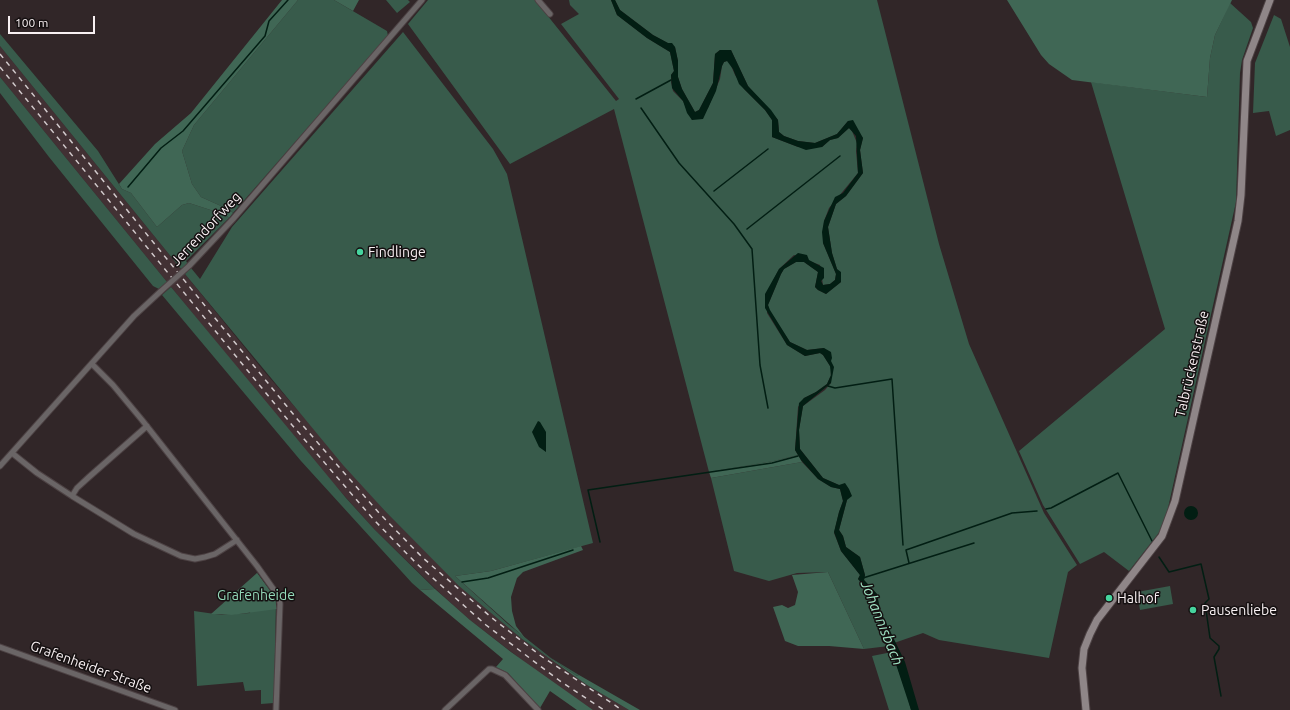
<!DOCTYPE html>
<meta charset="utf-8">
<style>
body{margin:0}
#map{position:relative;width:1290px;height:710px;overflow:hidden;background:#312628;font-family:Ubuntu,sans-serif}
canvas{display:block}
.scale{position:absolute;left:8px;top:16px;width:87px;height:18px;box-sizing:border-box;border:2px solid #f8f0f2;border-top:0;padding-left:5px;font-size:12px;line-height:14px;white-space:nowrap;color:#f8f0f2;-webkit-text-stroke:3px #151011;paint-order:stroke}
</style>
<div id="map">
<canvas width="1290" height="710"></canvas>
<div class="scale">100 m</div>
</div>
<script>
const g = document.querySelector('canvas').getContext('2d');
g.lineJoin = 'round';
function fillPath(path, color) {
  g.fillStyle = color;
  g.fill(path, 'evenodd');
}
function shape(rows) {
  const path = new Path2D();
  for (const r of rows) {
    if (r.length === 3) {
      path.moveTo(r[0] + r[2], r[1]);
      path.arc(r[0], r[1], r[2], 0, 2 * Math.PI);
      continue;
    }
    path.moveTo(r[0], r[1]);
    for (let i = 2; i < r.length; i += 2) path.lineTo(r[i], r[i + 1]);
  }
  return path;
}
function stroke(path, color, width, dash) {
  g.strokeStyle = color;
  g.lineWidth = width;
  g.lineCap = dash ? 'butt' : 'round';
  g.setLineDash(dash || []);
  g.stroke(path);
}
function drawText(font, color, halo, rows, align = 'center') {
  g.font = font + ' Ubuntu,sans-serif';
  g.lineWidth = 3;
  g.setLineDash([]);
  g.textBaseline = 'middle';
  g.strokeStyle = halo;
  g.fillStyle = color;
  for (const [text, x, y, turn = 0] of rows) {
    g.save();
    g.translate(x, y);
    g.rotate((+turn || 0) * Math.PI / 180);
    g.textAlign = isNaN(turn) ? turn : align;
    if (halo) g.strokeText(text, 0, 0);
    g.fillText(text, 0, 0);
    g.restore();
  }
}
fillPath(shape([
 [0,46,262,369,385,511,459,585,465,585,522,639,587,685,629,710,593,710,544,677,470,620,442,595,375,530,308,455,0,77]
]), '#423134');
fillPath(shape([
 [298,0,334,0,387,31,388,36,233,213,230,210,201,197,192,184,182,151,194,125],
 [386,0,408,0,410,2,397,13],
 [428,0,535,0,616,101,619,99,561,24,579,14,570,5,569,0,611,0,617,15,647,38,670,52,674,71,671,75,671,82,673,91,683,101,692,120,708,108,720,79,722,66,724,62,727,61,729,61,735,75,744,89,765,110,772,120,772,137,798,147,822,147,830,140,838,138,849,128,852,131,857,143,856,151,858,173,829,208,824,221,823,243,836,274,835,280,830,284,823,285,820,265,794,255,779,269,768,291,767,313,787,345,805,356,820,353,823,355,830,366,831,375,827,384,816,392,804,398,798,407,795,450,798,455,774,461,709,472,614,109,510,164,408,24],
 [615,0,877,0,939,244,969,344,1044,513,1077,565,1068,572,1049,658,939,640,923,633,894,643,880,610,877,594,864,580,865,575,860,557,846,547,843,536,839,530,847,500,839,485,823,478,800,449,799,430,803,406,825,390,831,383,830,361,824,348,807,350,790,342,769,310,768,305,781,274,784,269,796,262,804,262,818,272,815,287,818,290,826,294,841,282,832,253,828,227,836,204,846,196,863,173,860,150,863,138,848,121,837,134,815,143,798,141,784,136,779,132,778,120,748,86,731,50,720,50,715,54,713,83,699,110,695,112,682,89,678,77,678,61,675,47,653,35,620,10],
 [1230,3,1251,22,1253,28,1242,60,1240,73,1236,202,1166,517,1161,530,1129,571,1104,552,1080,564,1043,505,1019,451,1165,329,1091,82,1207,97,1210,58,1215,35],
 [1274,15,1281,19,1290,47,1290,130,1276,136,1269,111,1253,113,1255,63],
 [403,32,493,149,507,174,593,543,491,571,455,576,508,624,551,658,579,675,577,676,522,639,459,586,385,511,343,465,185,274,191,268,200,279,232,227],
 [0,34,98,151,122,189,131,193,157,227,182,205,189,203,226,215,229,218,186,261,188,264,181,269,0,46],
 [0,77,167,282,159,289,153,286,49,157,0,93],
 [171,287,346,498,375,530,435,589,420,590,412,583,301,461,162,295],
 [802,462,818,479,831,487,840,489,843,501,839,512,834,533,841,551,860,575,858,579,865,587,871,598,882,629,881,637,882,642,889,646,864,649,828,572,797,573,769,581,734,571,711,478],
 [257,573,276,601,274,703,261,704,261,690,245,691,243,682,197,686,194,611,222,615,250,613],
 [1170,586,1173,604,1140,610,1137,592],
 [892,652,908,698,911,710,889,710,872,656]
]), '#385b4b');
fillPath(shape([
 [282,0,298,0,194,125,182,151,192,184,201,197,230,210,233,213,229,218,226,215,189,203,182,205,157,227,131,193,122,189,119,184,155,144,191,113],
 [334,0,359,0,353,11],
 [1007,0,1232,0,1215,35,1210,58,1207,97,1072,80,1049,64,1041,55],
 [798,455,802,462,711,478,709,472,774,461],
 [581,546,583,550,523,572,517,578,511,597,512,611,516,626,525,638,455,576,491,571],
 [828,572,864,649,829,646,798,646,785,641,773,607,782,605,788,608,795,605,798,592,792,575],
 [257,573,274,596,277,609,232,615,211,614],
 [435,589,470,620,511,652,593,710,577,710,550,691,540,708,508,673,496,667,503,659,420,590],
 [522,639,577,676,579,675,640,710,629,710,624,707,587,685]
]), '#406755');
fillPath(shape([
 [611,0,615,0,620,10,653,35,668,43,672,43,675,47,678,61,678,77,682,89,695,112,699,110,713,83,715,54,720,50,731,50,748,86,771,110,778,120,779,132,784,136,798,141,815,143,837,134,848,121,853,120,863,138,860,150,863,173,846,196,836,204,828,227,832,253,837,269,841,272,841,282,826,294,818,290,815,287,818,272,804,262,796,262,784,269,781,274,768,305,770,310,790,342,807,350,824,348,831,352,832,358,831,361,834,367,831,383,803,406,799,430,800,449,823,478,839,485,845,483,849,489,852,496,847,500,839,530,843,536,846,547,860,557,865,575,864,580,877,594,880,610,905,662,919,710,911,710,892,652,887,644,883,642,881,637,882,629,875,608,865,587,858,579,860,575,841,551,834,532,839,512,843,501,840,489,831,487,818,479,801,460,795,450,799,403,804,398,816,392,827,384,831,375,830,366,823,355,820,353,805,356,787,345,765,308,765,294,779,269,798,253,807,255,809,260,824,268,824,278,821,281,823,285,830,284,835,280,836,274,823,243,822,232,824,221,835,197,843,193,858,173,856,136,849,128,838,138,830,140,822,147,806,150,772,137,772,120,765,110,739,84,733,69,727,61,724,62,722,66,716,91,703,119,692,120,687,113,683,101,672,88,671,75,674,71,670,52,647,38,617,15],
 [538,421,540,422,546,432,546,452,539,447,532,432],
 [1191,513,7]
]), '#021e13');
stroke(shape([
 [636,99,671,80],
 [641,108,679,163,734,224,752,249,760,365,768,408],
 [128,187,161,148,183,131,265,36,269,21,288,0],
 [714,191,768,149],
 [747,229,840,156],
 [828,386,835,388,892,379,903,545],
 [1046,509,1051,508,1118,473,1152,541],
 [600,542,588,490,772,463,798,456],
 [1159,557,1169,572,1201,564,1209,599,1205,603,1210,638,1219,646,1219,649,1214,657,1221,696],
 [909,563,906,550,1012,513,1037,511],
 [863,578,974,543],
 [462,582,488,578,573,550]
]), '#021e13', 1.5);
const minor = shape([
 [538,0,550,14],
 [189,266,233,219,422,0],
 [92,364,113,385,142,420,257,566,279,597,280,604,276,710],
 [147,426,89,477,77,488,72,496,134,534,181,556,195,559,205,557,215,554,237,540],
 [12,453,37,473,72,496],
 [0,466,134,316,161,291],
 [0,647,175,710],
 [445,710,489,669,492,669,505,675,538,710]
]);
const secondary = shape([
 [1086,710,1082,668,1084,649,1090,634,1097,620,1162,536,1175,501,1238,221,1241,195,1247,61,1270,0]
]);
stroke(minor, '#4d4244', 7);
stroke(secondary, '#4d4244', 9);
stroke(minor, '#6a6566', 5);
stroke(secondary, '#8f8688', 7);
stroke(shape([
 [0,54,298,420,380,514,423,558,492,618,541,656,622,710],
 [0,67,292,425,374,520,417,564,486,625,560,681,604,710]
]), '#d2cacc', 1.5, [5, 5]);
const minorBridge = shape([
 [161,291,189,266]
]);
stroke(minorBridge, '#4d4244', 7, []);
stroke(minorBridge, '#6a6566', 5);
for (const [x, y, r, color] of [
 [360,252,4,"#46d49e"],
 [1109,598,4,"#46d49e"],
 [1193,610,4,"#46d49e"]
]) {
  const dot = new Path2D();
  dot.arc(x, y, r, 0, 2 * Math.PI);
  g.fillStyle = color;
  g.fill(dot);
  stroke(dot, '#151011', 1.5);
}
drawText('14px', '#f8f0f2', '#151011', [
 ["Jerrendorfweg",206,229,-47],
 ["Talbrückenstraße",1192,364,-77],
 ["Grafenheider Straße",91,667,20]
]);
drawText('14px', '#f8f0f2', '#151011', [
 ["Findlinge",368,252],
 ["Halhof",1117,598],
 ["Pausenliebe",1201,610]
], 'left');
drawText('14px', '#93d8b8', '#151011', [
 ["Grafenheide",256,595]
]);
drawText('italic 15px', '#a1e6c6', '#151011', [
 ["Johannisbach",882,623,68]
]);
</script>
